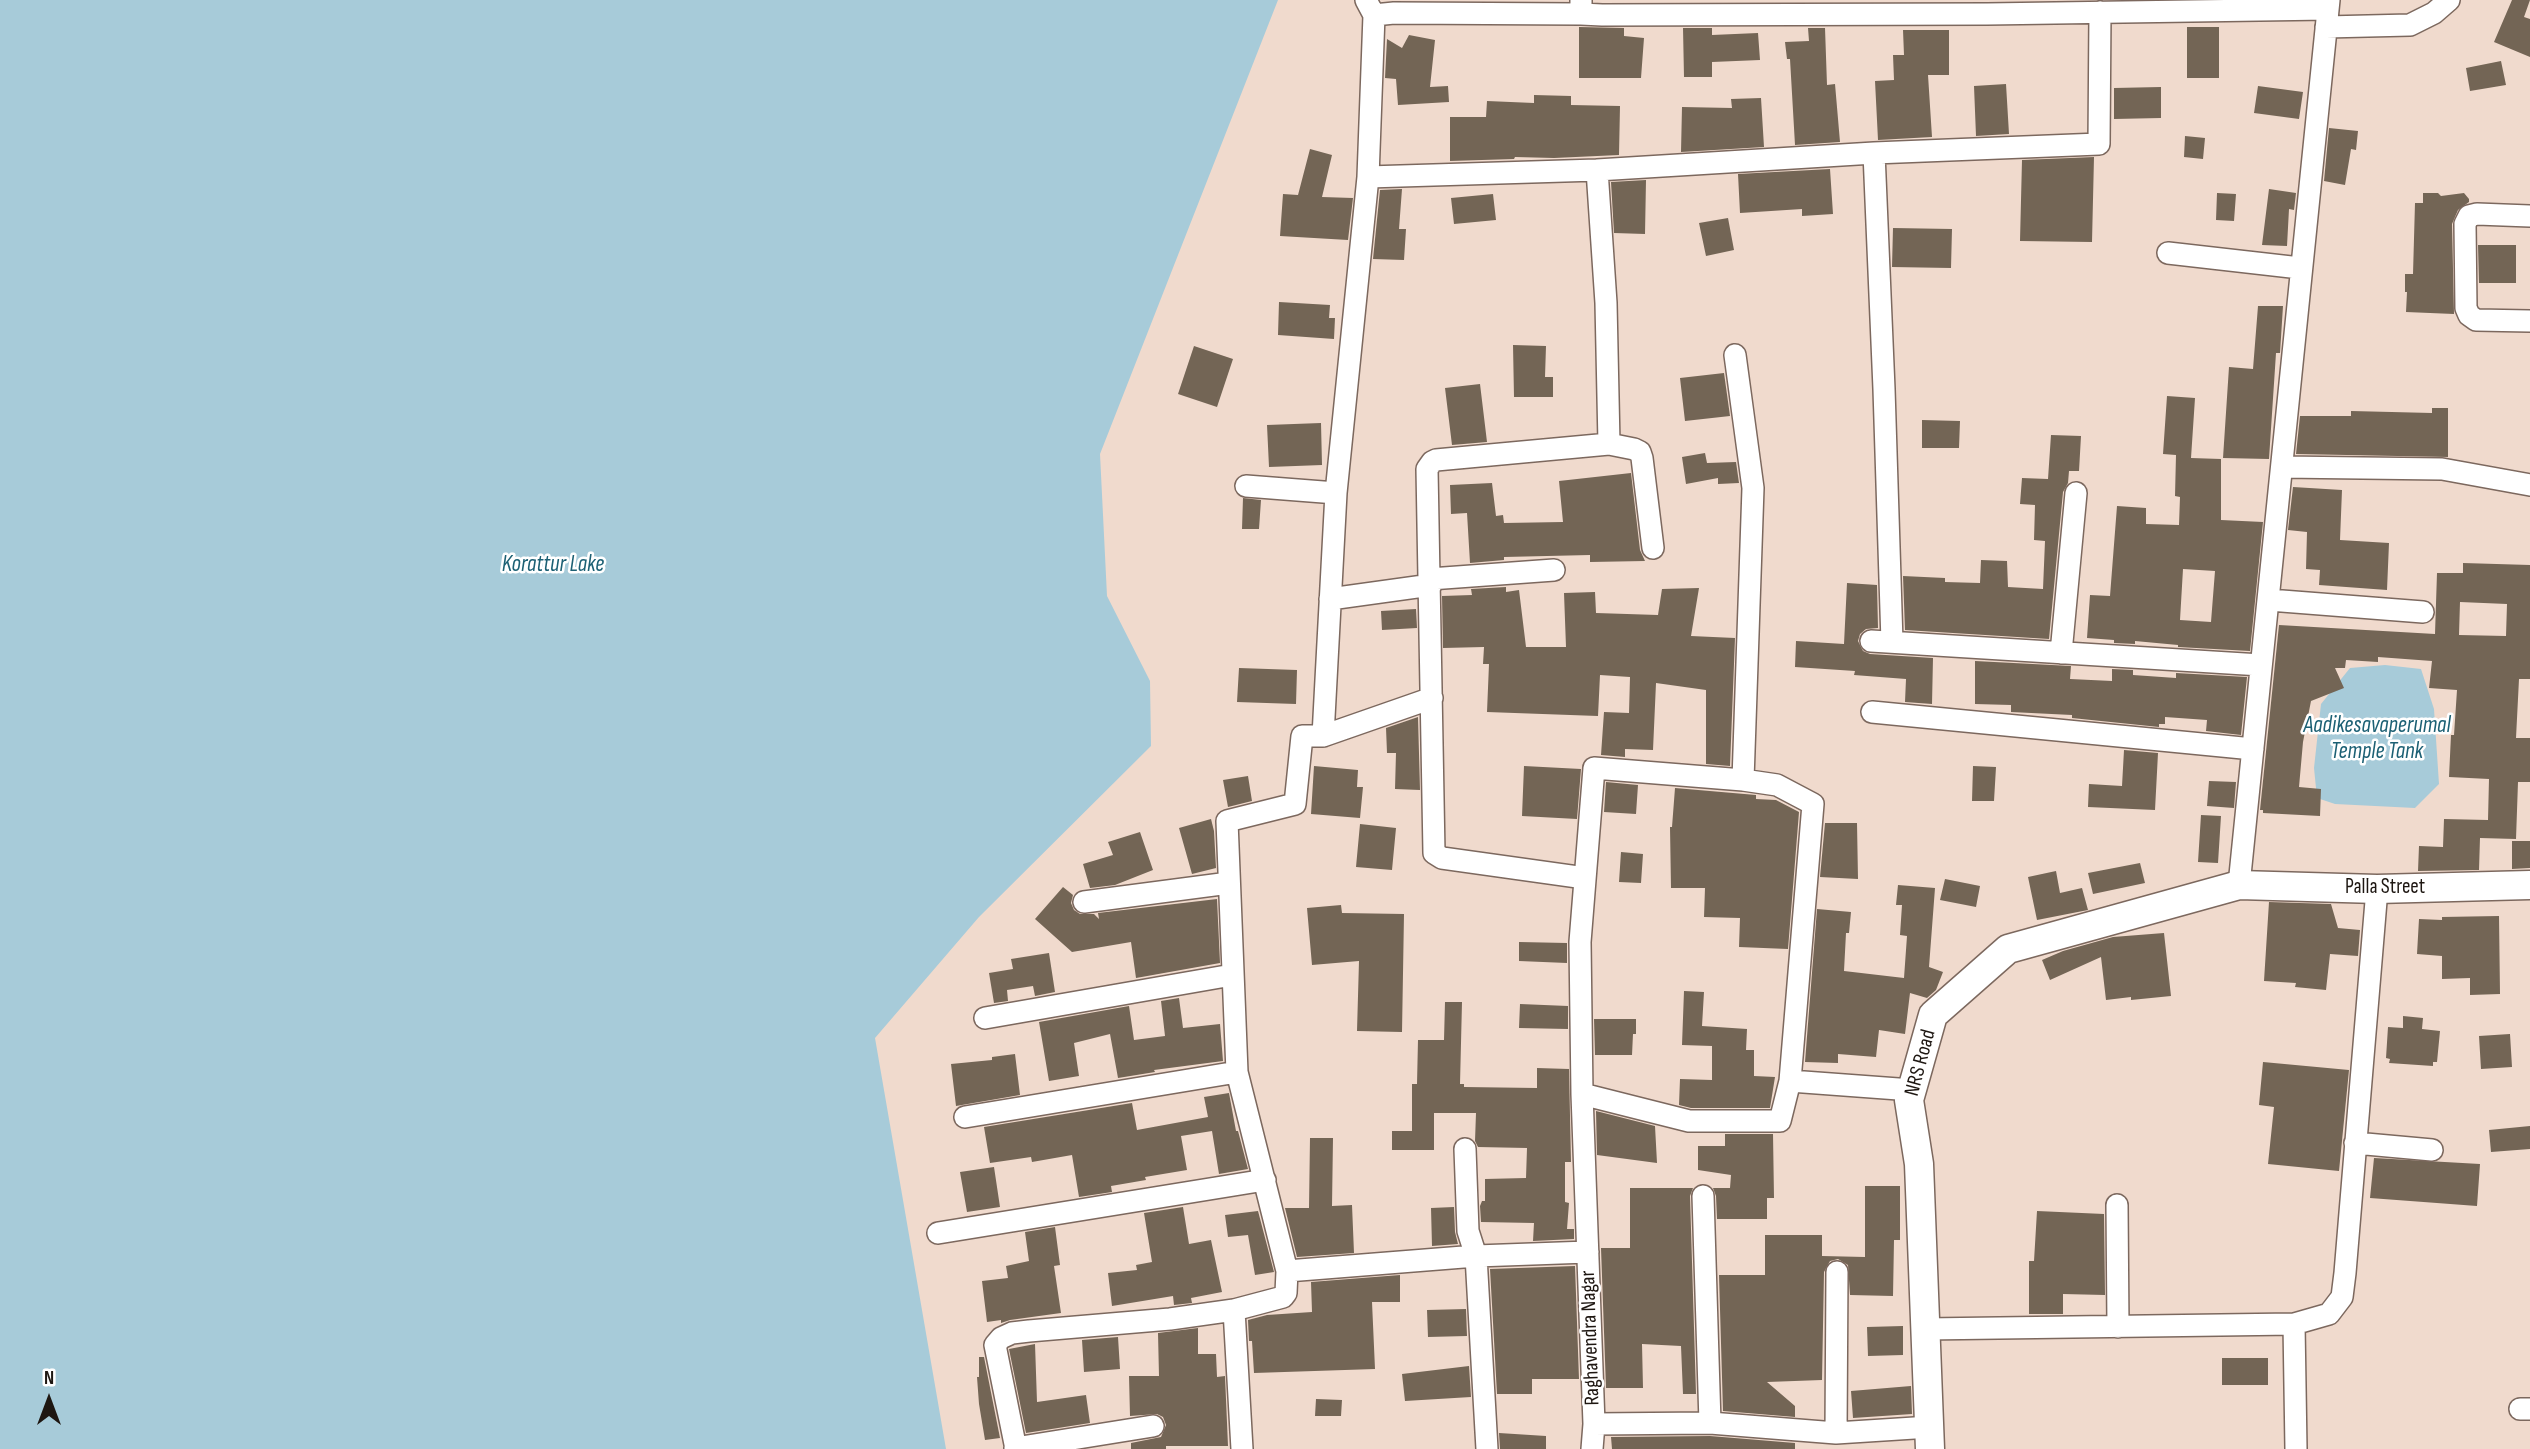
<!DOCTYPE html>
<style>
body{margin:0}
#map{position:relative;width:2530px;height:1449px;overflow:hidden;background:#f0dacd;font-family:"Sofia Sans Condensed",sans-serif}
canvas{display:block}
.north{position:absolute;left:14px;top:1365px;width:70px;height:70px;-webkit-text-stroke:5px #fff;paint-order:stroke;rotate:0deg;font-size:19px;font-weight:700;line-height:28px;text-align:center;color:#1e1712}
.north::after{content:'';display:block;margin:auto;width:24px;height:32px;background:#1e1712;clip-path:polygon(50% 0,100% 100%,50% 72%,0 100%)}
</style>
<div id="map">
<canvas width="2530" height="1449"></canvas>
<div class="north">N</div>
</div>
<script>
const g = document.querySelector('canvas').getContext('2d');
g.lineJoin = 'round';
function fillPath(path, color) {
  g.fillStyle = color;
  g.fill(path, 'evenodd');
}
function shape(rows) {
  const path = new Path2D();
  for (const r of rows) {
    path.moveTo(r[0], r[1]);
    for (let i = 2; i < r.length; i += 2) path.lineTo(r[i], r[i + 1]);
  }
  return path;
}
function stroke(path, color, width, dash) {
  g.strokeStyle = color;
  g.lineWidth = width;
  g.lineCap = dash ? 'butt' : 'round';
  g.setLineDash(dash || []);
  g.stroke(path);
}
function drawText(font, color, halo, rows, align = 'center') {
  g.font = font + ' "Sofia Sans Condensed",sans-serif';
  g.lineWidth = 5;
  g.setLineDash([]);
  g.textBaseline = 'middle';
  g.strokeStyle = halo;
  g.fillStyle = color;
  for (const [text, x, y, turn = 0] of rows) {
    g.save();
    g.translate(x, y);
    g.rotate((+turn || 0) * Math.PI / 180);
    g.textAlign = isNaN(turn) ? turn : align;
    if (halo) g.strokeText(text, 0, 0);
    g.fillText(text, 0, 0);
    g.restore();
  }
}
fillPath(shape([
 [0,0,1278,0,1100,454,1107,596,1150,681,1151,746,979,917,875,1038,946,1449,0,1449],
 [2385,665,2421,669,2434,709,2439,784,2415,808,2335,804,2317,798,2314,768,2321,704,2350,668]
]), '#a7cbd9');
fillPath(shape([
 [2512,0,2530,0,2524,17,2530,19,2530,57,2494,42],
 [1579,27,1624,28,1624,36,1644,38,1641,78,1579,78],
 [2187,27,2219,27,2219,78,2187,78],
 [1683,28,1712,28,1712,35,1758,33,1760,60,1712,62,1712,77,1684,77],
 [1808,28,1825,28,1827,85,1835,84,1840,142,1795,145,1790,59,1787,59,1785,42,1809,41],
 [1903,30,1949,30,1949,75,1928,75,1932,137,1878,140,1875,81,1894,80,1893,55,1904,55],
 [1409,35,1435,40,1430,87,1448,86,1449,102,1398,105,1396,79,1385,78,1387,39,1402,48],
 [2501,61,2506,85,2470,91,2466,68],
 [2006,84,2009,134,1976,136,1974,86],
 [2258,86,2303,92,2299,119,2254,113],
 [2161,87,2161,118,2114,119,2114,88],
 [1534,95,1571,96,1571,105,1620,106,1619,155,1554,158,1515,157,1514,159,1450,161,1450,117,1486,117,1487,101,1534,103],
 [1761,98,1764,147,1681,152,1682,107,1732,108,1731,99],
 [2329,128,2358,131,2356,150,2351,149,2345,185,2324,181],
 [2185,136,2205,138,2203,159,2184,157],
 [1310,149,1332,155,1322,197,1353,198,1348,240,1280,236,1283,194,1298,195],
 [2094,157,2092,242,2020,241,2022,160],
 [1830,169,1833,214,1802,216,1802,209,1740,213,1738,174],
 [1646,180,1645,234,1614,233,1611,182],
 [1402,189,1399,229,1406,229,1404,260,1373,259,1380,190],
 [2269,189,2296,193,2294,210,2289,209,2287,246,2262,245],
 [2217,193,2236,194,2234,221,2216,220],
 [2423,193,2438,193,2441,196,2464,193,2469,199,2469,202,2458,210,2452,224,2454,314,2406,312,2407,292,2405,292,2405,274,2413,274,2415,203,2423,203],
 [1493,194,1496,220,1454,224,1451,198],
 [1728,218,1734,250,1706,256,1699,223],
 [1893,228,1952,229,1951,268,1892,267],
 [2478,245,2516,245,2516,283,2479,283],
 [1279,302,1330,305,1329,318,1335,318,1334,339,1278,335],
 [2258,306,2283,306,2280,353,2276,353,2269,459,2223,458,2229,367,2253,369],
 [1513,345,1546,346,1545,377,1553,377,1553,397,1514,397],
 [1194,346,1233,359,1217,407,1178,394],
 [1724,373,1730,416,1685,421,1680,378],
 [1480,384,1487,442,1452,445,1445,388],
 [2167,396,2195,398,2191,458,2221,459,2221,520,2263,522,2250,651,2178,647,2178,645,2135,641,2135,644,2114,643,2114,640,2087,638,2090,595,2110,596,2117,506,2146,508,2146,524,2179,525,2180,497,2175,496,2176,455,2163,454],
 [2183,569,2215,571,2211,622,2180,620],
 [2432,408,2448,408,2448,457,2296,454,2300,416,2351,416,2351,411,2432,413],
 [1922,420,1960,421,1959,448,1922,448],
 [1321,423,1322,465,1269,467,1267,425],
 [2051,435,2081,436,2079,471,2069,471,2068,483,2063,492,2049,639,1905,630,1903,576,1945,578,1945,582,1980,583,1981,560,2007,561,2008,587,2043,589,2045,541,2034,540,2035,505,2020,504,2022,478,2048,479],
 [1705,453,1707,463,1736,462,1739,483,1718,484,1718,478,1686,484,1682,457],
 [1631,473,1640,550,1645,561,1590,562,1590,555,1504,557,1504,560,1470,563,1467,513,1451,514,1450,485,1492,483,1496,516,1503,515,1504,523,1563,522,1559,481],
 [2293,487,2342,490,2340,540,2389,543,2387,590,2319,585,2320,570,2306,569,2307,532,2288,530],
 [1243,498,1261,500,1259,529,1242,529],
 [2463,563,2530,565,2530,679,2519,679,2516,738,2530,738,2530,782,2518,782,2516,839,2480,838,2479,870,2418,871,2419,846,2443,847,2444,819,2488,820,2489,779,2449,777,2451,735,2454,735,2457,690,2429,688,2432,661,2378,657,2378,662,2346,660,2345,668,2335,668,2344,688,2311,701,2303,742,2299,787,2321,789,2320,816,2263,813,2263,810,2260,810,2279,625,2435,634,2437,573,2463,573],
 [2460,602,2507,604,2506,636,2459,635],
 [1847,583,1877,585,1878,628,1866,629,1860,634,1858,641,1863,651,1870,654,1933,658,1932,704,1905,702,1906,679,1854,675,1855,671,1795,667,1796,641,1844,644],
 [1506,587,1506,592,1519,590,1526,647,1566,647,1564,593,1595,592,1596,613,1658,615,1662,589,1699,588,1691,636,1735,638,1730,766,1706,764,1706,690,1656,683,1653,750,1625,749,1625,757,1601,755,1604,712,1629,713,1630,677,1600,675,1598,716,1487,712,1489,664,1483,664,1484,647,1443,648,1442,596,1472,595,1471,589],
 [1416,609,1417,628,1382,630,1381,611],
 [1975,661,2071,666,2070,679,2112,681,2112,669,2133,670,2133,675,2176,678,2176,673,2247,677,2241,735,2206,731,2207,720,2165,717,2165,724,2159,724,2159,727,2072,718,2072,715,2011,712,2011,705,1975,704],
 [1239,668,1297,670,1296,704,1237,702],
 [1418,717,1420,790,1395,789,1396,753,1387,753,1386,728],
 [2124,750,2158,753,2155,810,2088,807,2089,784,2122,786],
 [1314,766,1358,770,1357,787,1363,787,1360,818,1311,814],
 [1524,766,1581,769,1577,819,1522,816],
 [1973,766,1996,767,1994,801,1972,801],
 [1248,776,1252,801,1228,807,1223,780],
 [2209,781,2236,782,2234,808,2207,806],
 [1606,782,1638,785,1636,814,1604,812],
 [1675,788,1756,795,1756,799,1776,800,1799,812,1788,949,1739,947,1740,918,1704,917,1705,888,1671,888,1670,827,1672,827],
 [2201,815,2221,816,2218,863,2198,862],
 [1211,819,1214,831,1216,868,1192,874,1179,828],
 [1825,823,1857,823,1858,879,1820,877],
 [1360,824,1396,828,1392,870,1356,867],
 [1140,832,1153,870,1115,885,1090,888,1083,864,1113,855,1108,842],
 [2512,841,2530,841,2530,868,2512,869],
 [1621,852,1643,854,1641,883,1619,882],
 [2140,863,2145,883,2093,894,2088,873],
 [2056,871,2060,893,2082,888,2088,910,2037,920,2028,877],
 [1945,879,1980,886,1976,907,1940,900],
 [1898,885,1935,888,1929,967,1943,972,1936,990,1927,998,1910,993,1905,1034,1879,1030,1876,1057,1838,1054,1838,1063,1805,1062,1817,909,1851,912,1849,933,1846,933,1844,971,1904,978,1907,936,1900,935,1902,905,1896,905],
 [1063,887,1073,895,1071,903,1074,910,1080,914,1094,914,1099,919,1098,913,1217,899,1220,963,1136,978,1131,942,1072,952,1035,919],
 [2269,902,2331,904,2338,928,2360,930,2358,956,2330,954,2326,990,2295,987,2296,983,2264,981],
 [1341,905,1342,913,1404,914,1402,1032,1357,1031,1359,961,1312,965,1307,908],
 [2499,916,2500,994,2470,995,2470,978,2442,979,2442,956,2417,954,2419,919,2442,920,2442,917],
 [2164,933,2171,996,2131,1000,2131,997,2106,1000,2101,957,2050,980,2042,960,2063,951,2113,937],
 [1519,942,1567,943,1567,963,1519,961],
 [1049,953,1055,992,1035,996,1033,986,1007,990,1008,1001,994,1003,989,973,1013,969,1011,959],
 [1684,991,1704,992,1702,1026,1747,1029,1746,1050,1754,1050,1754,1076,1775,1077,1770,1108,1691,1108,1679,1105,1680,1079,1712,1080,1712,1046,1682,1045],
 [1179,998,1183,1028,1220,1024,1223,1061,1154,1070,1155,1072,1118,1078,1110,1034,1074,1043,1079,1076,1049,1081,1039,1022,1129,1006,1134,1040,1165,1036,1161,1001],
 [1445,1002,1462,1002,1460,1084,1464,1084,1464,1087,1537,1088,1537,1068,1569,1069,1571,1162,1565,1162,1565,1202,1569,1203,1567,1229,1574,1229,1574,1239,1533,1241,1534,1223,1481,1222,1480,1206,1482,1201,1485,1201,1485,1179,1526,1178,1527,1148,1478,1147,1475,1141,1476,1113,1434,1113,1434,1150,1392,1150,1392,1131,1412,1131,1412,1084,1417,1084,1418,1040,1444,1040],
 [1520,1004,1568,1006,1568,1029,1519,1028],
 [2403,1016,2423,1018,2422,1029,2440,1031,2437,1062,2433,1062,2433,1066,2389,1063,2390,1059,2386,1058,2388,1027,2403,1028],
 [1594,1019,1636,1019,1636,1034,1633,1034,1632,1055,1595,1055],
 [2510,1034,2512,1067,2481,1069,2479,1036],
 [1015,1054,1020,1095,956,1106,951,1064,992,1060,992,1057],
 [2263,1062,2349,1070,2339,1171,2268,1164,2274,1107,2259,1105],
 [1229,1093,1236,1131,1238,1131,1248,1169,1219,1174,1212,1131,1181,1136,1187,1170,1145,1177,1146,1180,1111,1186,1112,1192,1079,1197,1072,1155,1032,1162,1031,1157,990,1163,984,1127,1132,1103,1137,1130,1208,1117,1204,1097],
 [1596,1111,1655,1126,1657,1163,1597,1155],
 [2530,1126,2530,1149,2491,1152,2489,1130],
 [1725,1134,1773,1134,1774,1198,1767,1198,1767,1219,1717,1219,1716,1196,1713,1188,1730,1188,1731,1175,1698,1170,1698,1146,1725,1146],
 [1310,1138,1333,1138,1332,1206,1352,1205,1354,1253,1297,1257,1285,1208,1309,1208],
 [2374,1158,2480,1164,2477,1206,2370,1198],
 [994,1167,1000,1207,967,1212,960,1172],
 [1865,1186,1900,1186,1900,1240,1894,1240,1893,1296,1850,1295,1848,1265,1838,1259,1830,1261,1824,1272,1822,1380,1767,1382,1795,1406,1795,1417,1723,1411,1719,1275,1765,1275,1765,1235,1822,1235,1822,1256,1865,1257],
 [1630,1188,1693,1188,1690,1196,1696,1394,1683,1394,1681,1346,1642,1344,1643,1388,1606,1388,1601,1248,1630,1248],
 [1183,1207,1189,1244,1211,1240,1222,1292,1191,1298,1192,1303,1174,1305,1173,1296,1112,1306,1108,1273,1137,1270,1136,1265,1152,1262,1144,1213],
 [1454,1207,1455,1232,1458,1244,1432,1246,1431,1208],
 [1258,1211,1274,1272,1255,1275,1248,1235,1228,1237,1225,1215],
 [2037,1211,2104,1214,2105,1295,2063,1294,2063,1314,2029,1314,2029,1261,2034,1261],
 [1055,1227,1060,1265,1054,1266,1061,1313,1010,1320,1001,1323,1001,1320,987,1322,982,1281,1008,1278,1006,1266,1029,1261,1025,1232],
 [1575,1266,1579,1379,1532,1379,1532,1394,1497,1394,1490,1269],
 [1400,1275,1400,1302,1372,1302,1375,1369,1254,1373,1252,1341,1249,1341,1248,1320,1267,1315,1312,1312,1311,1282],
 [1466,1309,1467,1336,1428,1337,1427,1310],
 [1903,1326,1903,1355,1868,1356,1867,1327],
 [1198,1328,1198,1354,1216,1354,1217,1377,1225,1376,1228,1446,1166,1446,1166,1449,1131,1449,1131,1443,1161,1437,1166,1425,1163,1417,1157,1414,1130,1416,1129,1376,1159,1376,1158,1333],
 [1118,1337,1120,1369,1084,1372,1082,1340],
 [1035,1344,1037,1402,1086,1395,1090,1423,1026,1433,1009,1349],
 [979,1357,984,1357,1000,1438,985,1440,979,1404,977,1377,979,1377],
 [2222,1358,2268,1358,2268,1385,2222,1385],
 [1469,1366,1471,1397,1405,1401,1402,1374],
 [1911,1386,1912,1414,1853,1418,1851,1391],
 [1316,1399,1342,1400,1341,1416,1315,1416],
 [1499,1433,1546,1436,1546,1449,1500,1449],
 [1710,1436,1795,1443,1795,1449,1612,1449,1611,1437]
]), '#736555');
const minor = shape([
 [1581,0,1581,14,1602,15,1987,14,2328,9],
 [1374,15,1394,13,1581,14],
 [2326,27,2410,25,2434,13,2449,0],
 [1874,153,1884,389,1892,642],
 [1368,177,1597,170,1874,153,2099,144,2100,12],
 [2530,216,2477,214,2469,216,2465,224,2466,308,2469,315,2476,320,2530,321],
 [2168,253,2300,268],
 [1609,444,1634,449,1640,452,1642,458,1653,548],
 [2282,467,2442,469,2530,485],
 [1246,486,1336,493,1368,177,1374,15,1366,0],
 [1336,493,1323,736,1432,698],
 [1430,579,1554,570],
 [1330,599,1431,585],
 [2269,600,2423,612],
 [1871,641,2261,665],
 [2061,653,2076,493],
 [1872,712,2253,749],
 [1743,780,1777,785,1813,804,1790,1081],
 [1585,878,1442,858,1434,853,1427,469,1432,462,1436,460,1609,444,1606,303,1597,170],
 [2239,885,2329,0],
 [1084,902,1229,883],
 [985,1018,1232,975],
 [1582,1094,1580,942,1594,768,1743,780,1753,488,1735,355],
 [965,1117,1237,1072],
 [2355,1143,2432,1150],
 [1465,1149,1468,1231,1476,1256,1487,1449],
 [1703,1196,1710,1423],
 [2117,1205,2118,1327],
 [938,1233,1265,1180],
 [1287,1271,1476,1256,1588,1252],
 [1234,1310,1242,1449],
 [2294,1324,2296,1449],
 [1925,1329,2294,1324,2329,1314,2342,1297,2345,1273,2377,889],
 [2520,1409,2530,1409],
 [1594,1424,1582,1094,1689,1121,1780,1121,1790,1081,1912,1090],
 [1836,1433,1837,1272],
 [1015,1448,1153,1426],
 [1016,1449,995,1345,1001,1338,1012,1333,1029,1331,1170,1319,1234,1310,1283,1297,1286,1293,1287,1271,1237,1072,1227,821,1295,804,1302,736,1323,736],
 [1592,1449,1594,1424,1710,1423,1836,1433,1930,1427]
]);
const tertiary = shape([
 [1930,1449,1919,1164,1909,1100,1933,1015,2008,949,2239,885,2377,889,2530,885]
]);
stroke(minor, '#7c685e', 24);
stroke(tertiary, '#7c685e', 31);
stroke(minor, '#fff', 21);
stroke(tertiary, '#fff', 28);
drawText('21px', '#1e1712', '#fff', [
 ["Palla Street",2385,888],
 ["NRS Road",1921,1063,-75],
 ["Raghavendra Nagar",1591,1338,-92]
]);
drawText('italic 23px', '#1c6074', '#fff', [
 ["Korattur Lake",553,565],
 ["Aadikesavaperumal",2377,726],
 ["Temple Tank",2377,752]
]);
</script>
